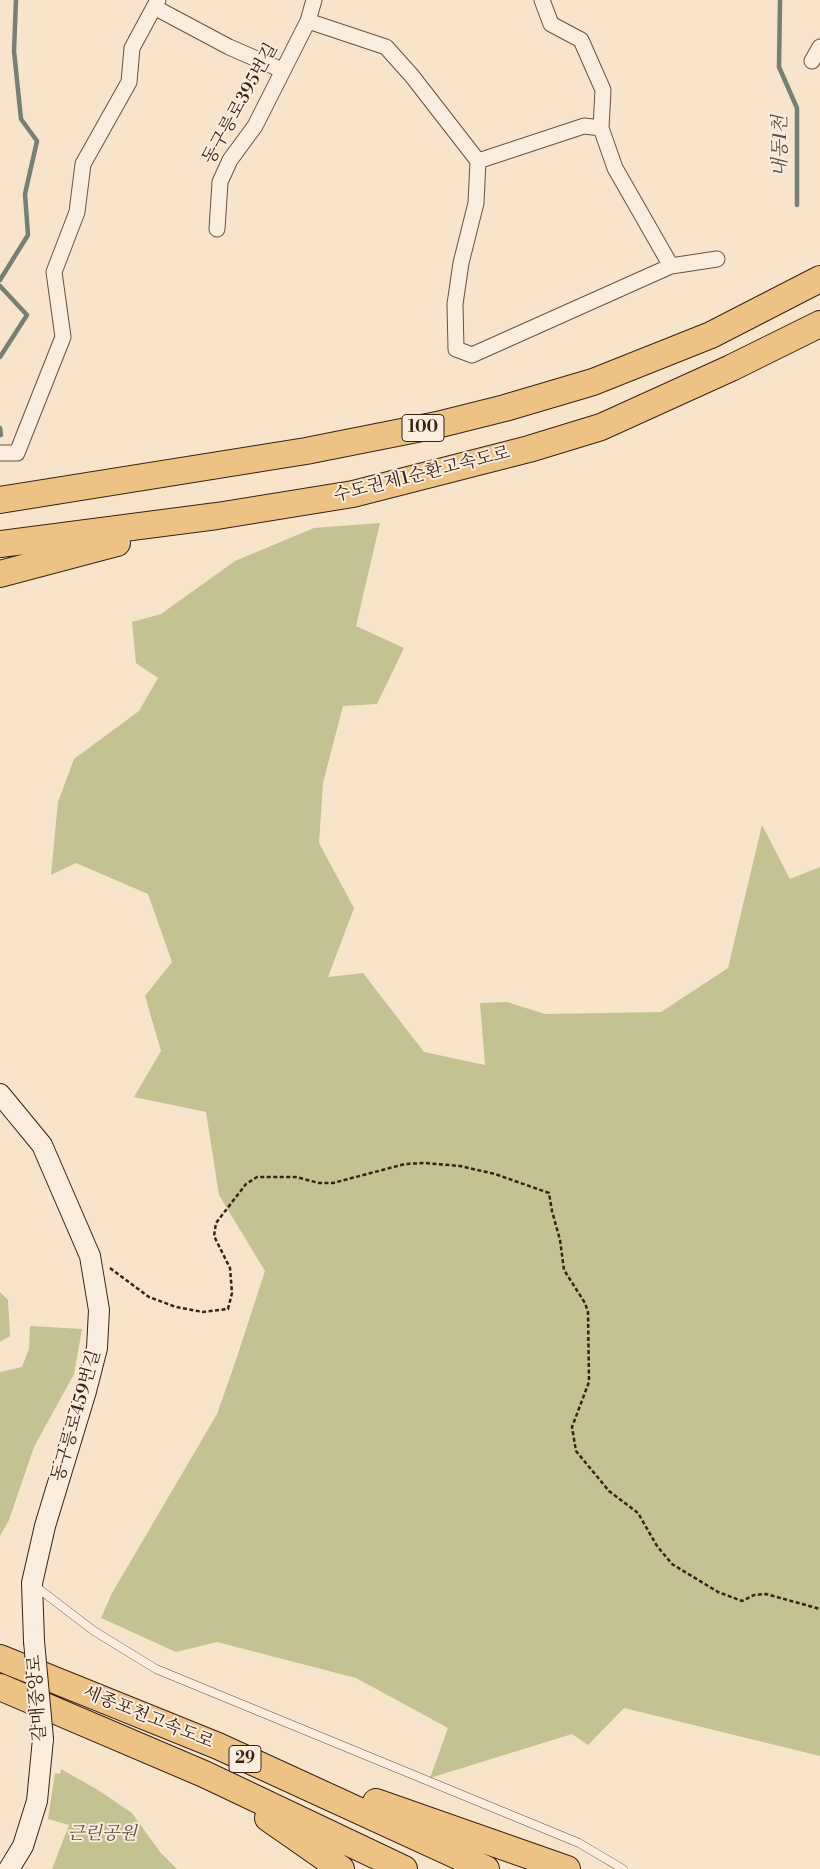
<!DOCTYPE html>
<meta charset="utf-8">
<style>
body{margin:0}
canvas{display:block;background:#f7e4ca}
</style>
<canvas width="820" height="1869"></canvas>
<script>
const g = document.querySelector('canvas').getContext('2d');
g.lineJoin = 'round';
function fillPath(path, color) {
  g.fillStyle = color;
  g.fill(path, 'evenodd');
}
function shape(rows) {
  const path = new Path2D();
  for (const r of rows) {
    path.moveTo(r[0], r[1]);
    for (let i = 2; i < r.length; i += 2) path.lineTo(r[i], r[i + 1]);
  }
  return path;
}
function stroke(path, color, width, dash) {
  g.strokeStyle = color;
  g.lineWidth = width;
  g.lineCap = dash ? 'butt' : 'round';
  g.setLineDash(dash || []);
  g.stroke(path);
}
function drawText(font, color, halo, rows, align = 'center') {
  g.font = font + ' "Libre Bodoni","Noto Serif KR",serif';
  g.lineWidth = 4;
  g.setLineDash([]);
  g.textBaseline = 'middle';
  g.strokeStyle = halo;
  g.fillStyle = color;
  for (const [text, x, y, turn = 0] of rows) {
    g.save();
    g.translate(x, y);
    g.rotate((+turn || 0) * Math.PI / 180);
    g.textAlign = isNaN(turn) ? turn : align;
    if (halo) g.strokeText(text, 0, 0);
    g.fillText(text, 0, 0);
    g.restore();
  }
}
fillPath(shape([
 [380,523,356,626,404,648,377,704,343,706,323,783,319,843,354,908,328,977,363,973,424,1052,485,1065,480,1003,507,1002,545,1014,661,1012,728,968,762,825,790,879,820,867,820,1756,624,1708,588,1745,572,1734,430,1778,448,1728,356,1678,217,1642,176,1652,101,1618,112,1593,142,1542,217,1414,235,1363,265,1271,219,1195,206,1112,134,1097,161,1051,145,996,172,962,148,894,76,863,51,875,58,802,74,759,139,711,158,678,136,663,132,622,161,614,235,561,314,528],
 [0,1292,8,1300,10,1336,0,1342],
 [30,1326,82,1329,74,1374,34,1447,9,1520,0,1536,0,1372,22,1367,29,1349],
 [61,1769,98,1790,132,1813,160,1852,177,1869,52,1869,69,1825,48,1819,55,1773,60,1774]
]), '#c4c292');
stroke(shape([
 [780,0,779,67,797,108,797,205],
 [0,280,28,235,25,194,37,141,21,119,14,51,16,0],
 [0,286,27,315,0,357],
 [0,428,1,435]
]), '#768074', 4.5);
const lane = shape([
 [35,1586,94,1631,156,1669,579,1843,623,1869]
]);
const street = shape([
 [542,0,551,24,581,40,603,90,601,128,615,168,671,266],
 [154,7,229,47,282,70],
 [308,21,386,47,412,76,478,161,476,203,461,263,455,304,456,349,472,355,671,266,717,259],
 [812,61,820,47],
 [478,161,584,126,601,128],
 [217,229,220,182,230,160,255,126,308,21,314,0],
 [0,453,17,453,63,337,54,272,77,212,83,164,129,82,132,48,158,0]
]);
const secondary = shape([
 [0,1094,42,1145,90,1256,99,1310,97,1348,86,1391,45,1526,32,1583,34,1641],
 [9,1869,23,1846,37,1801,43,1739]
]);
const highway = shape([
 [0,500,306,451,437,425,505,408,593,382,711,335,820,279],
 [0,544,217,516,353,494,529,449,601,427,731,368,820,324],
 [0,574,117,543],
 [0,1658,218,1746,486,1869],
 [0,1687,204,1774,404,1869],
 [376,1802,567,1869],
 [268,1818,341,1869]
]);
stroke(lane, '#685242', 9);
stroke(street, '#685242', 17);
stroke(secondary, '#392215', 22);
stroke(highway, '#392215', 28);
stroke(shape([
 [110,1268,149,1297,176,1307,203,1312,228,1309,232,1293,230,1268,214,1236,216,1223,246,1184,257,1177,296,1177,319,1183,333,1183,405,1164,425,1163,460,1166,495,1174,549,1193,552,1211,560,1240,564,1270,585,1303,588,1312,589,1382,572,1427,576,1451,609,1491,638,1513,657,1546,672,1564,718,1592,742,1601,754,1595,766,1594,820,1609]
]), '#392215', 2.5, [4, 2.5]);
stroke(lane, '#faeddd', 8);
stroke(street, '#faeddd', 15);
stroke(secondary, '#faeddd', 20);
stroke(highway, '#ecc285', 26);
const secondaryBridge = shape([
 [34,1641,43,1739]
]);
stroke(secondaryBridge, '#392215', 22, []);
stroke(secondaryBridge, '#faeddd', 20);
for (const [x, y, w] of [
 [423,428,42],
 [245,1759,32]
]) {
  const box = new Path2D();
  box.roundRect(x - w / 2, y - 13.5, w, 27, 4);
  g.fillStyle = '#faeddd';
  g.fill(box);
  stroke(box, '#392215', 1);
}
drawText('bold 16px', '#392215', null, [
 ["100",423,428],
 ["29",245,1759]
]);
drawText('18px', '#392215', '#faeddd', [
 ["동구릉로395번길",241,104,-61],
 ["수도권제1순환고속도로",422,475,-14],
 ["동구릉로459번길",77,1416,-74],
 ["갈매중앙로",38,1698,-94],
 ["세종포천고속도로",148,1718,22]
]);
drawText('italic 18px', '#63523a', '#faeddd', [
 ["근린공원",102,1835]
]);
drawText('italic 19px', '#575144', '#faeddd', [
 ["내동1천",781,146,-90]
]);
</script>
